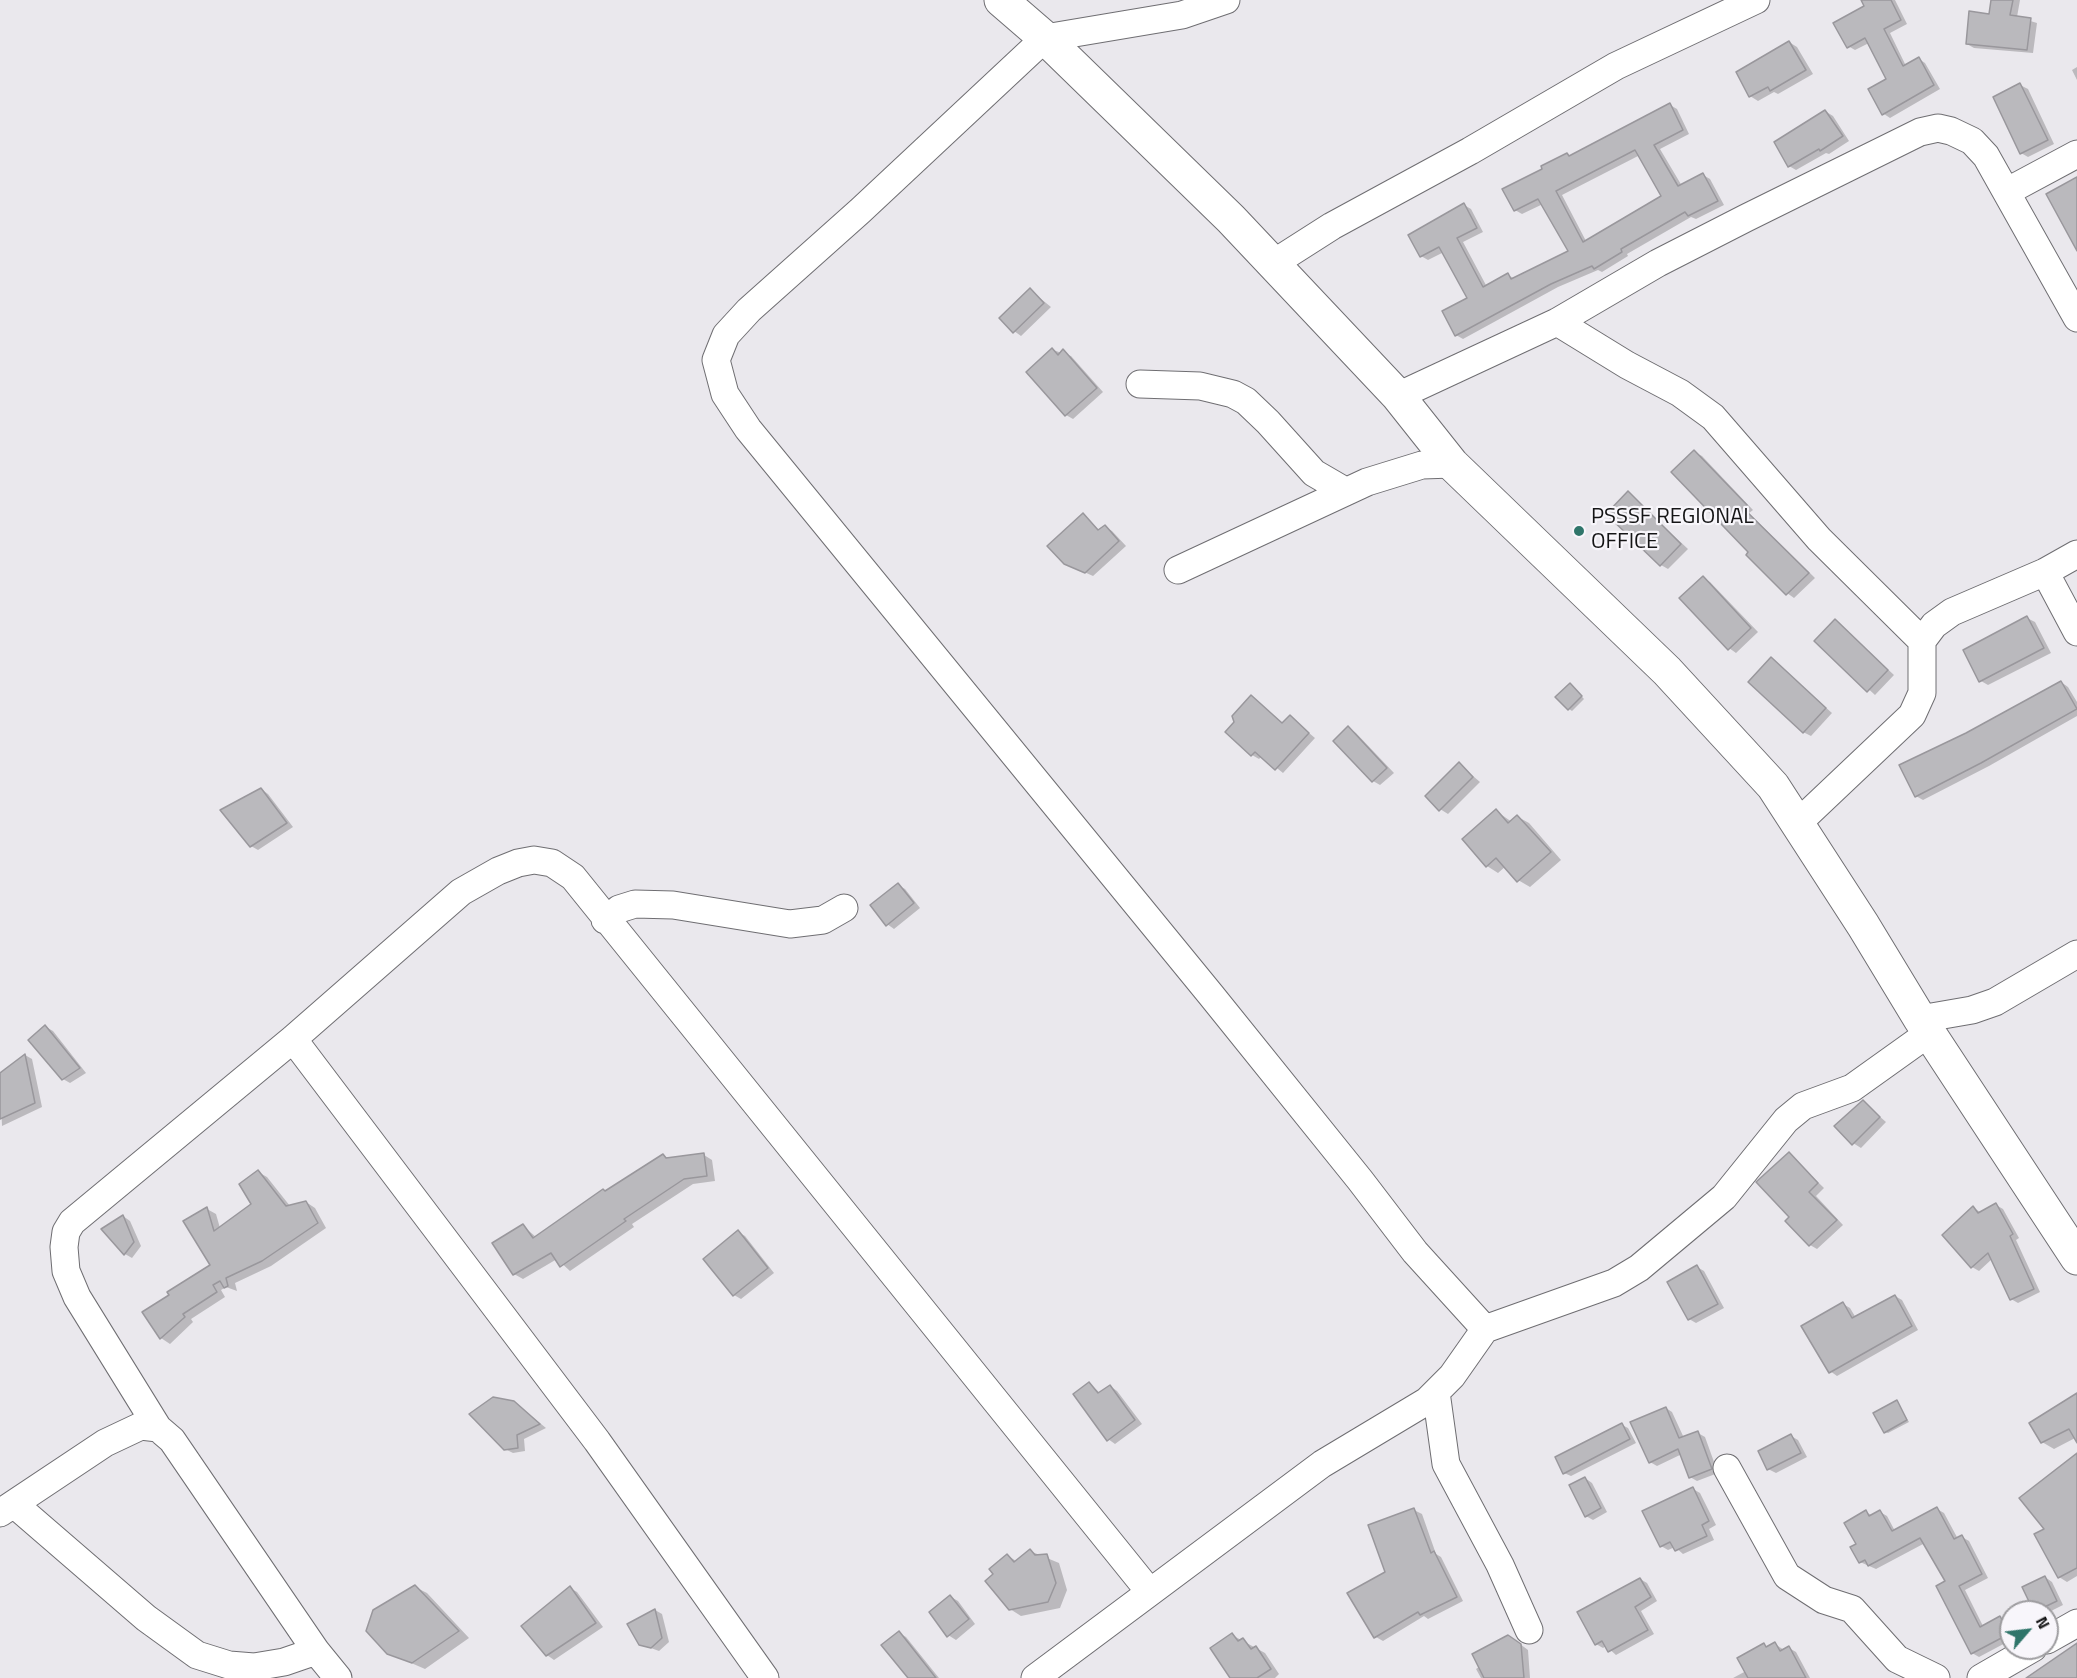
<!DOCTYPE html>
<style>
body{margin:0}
#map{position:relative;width:2077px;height:1678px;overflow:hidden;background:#eae8ed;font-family:"Titillium Web",sans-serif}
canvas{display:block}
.north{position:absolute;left:1999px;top:1600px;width:60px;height:60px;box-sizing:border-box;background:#f8f6fb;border:2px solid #9d9c9f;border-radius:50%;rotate:62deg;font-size:16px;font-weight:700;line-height:24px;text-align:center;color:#151516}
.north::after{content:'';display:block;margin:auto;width:21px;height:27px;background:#2f756a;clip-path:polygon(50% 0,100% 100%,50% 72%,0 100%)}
</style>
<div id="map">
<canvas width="2077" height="1678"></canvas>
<div class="north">N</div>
</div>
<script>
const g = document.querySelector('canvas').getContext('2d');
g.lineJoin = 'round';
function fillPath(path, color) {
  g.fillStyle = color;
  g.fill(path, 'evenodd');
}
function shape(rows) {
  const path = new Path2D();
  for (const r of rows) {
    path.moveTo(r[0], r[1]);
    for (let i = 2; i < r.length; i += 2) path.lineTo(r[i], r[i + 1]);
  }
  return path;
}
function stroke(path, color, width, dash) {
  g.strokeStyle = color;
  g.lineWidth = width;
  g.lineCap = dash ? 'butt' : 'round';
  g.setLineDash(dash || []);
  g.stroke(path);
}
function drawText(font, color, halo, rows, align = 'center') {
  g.font = font + ' "Titillium Web",sans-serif';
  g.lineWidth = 4.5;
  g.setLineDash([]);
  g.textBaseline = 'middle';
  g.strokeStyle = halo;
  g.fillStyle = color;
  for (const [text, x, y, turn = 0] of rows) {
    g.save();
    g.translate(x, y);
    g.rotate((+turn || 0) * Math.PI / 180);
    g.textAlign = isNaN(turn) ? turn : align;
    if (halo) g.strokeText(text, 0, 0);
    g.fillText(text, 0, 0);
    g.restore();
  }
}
fillPath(shape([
 [1875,0,1895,0,1907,24,1890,33,1906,66,1919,59,1925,63,1940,89,1890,118,1884,114,1888,79,1869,43,1855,50,1848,46],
 [1992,0,2020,0,2017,17,2037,23,2033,53,1974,48,1967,44,1990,15],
 [1789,42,1797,47,1813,74,1778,94,1774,92,1758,101,1750,96,1738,73],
 [2077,67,2077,80,2072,70],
 [2020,85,2028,89,2054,144,2028,157,2021,153],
 [1670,105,1677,109,1689,134,1660,149,1682,186,1703,175,1710,179,1724,205,1696,219,1691,217,1627,254,1628,256,1602,272,1598,270,1558,287,1463,339,1456,335,1469,299,1444,252,1428,260,1421,256,1464,205,1471,209,1483,232,1463,242,1487,287,1508,275,1515,279,1570,252,1543,204,1522,214,1515,210,1544,170,1567,154,1571,157],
 [1640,155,1663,197,1586,241,1562,195],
 [1825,111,1833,116,1849,141,1829,154,1826,153,1796,170,1789,166],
 [1030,290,1051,307,1021,336,1014,331],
 [1053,350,1071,356,1103,392,1073,419,1066,415],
 [1694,452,1702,456,1753,510,1749,513,1815,578,1794,598,1787,593,1750,552],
 [1628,493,1688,549,1668,569,1661,565],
 [1083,515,1100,531,1105,527,1112,531,1126,546,1093,576,1073,567],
 [1703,578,1710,582,1758,632,1736,653,1729,648],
 [2027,618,2035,622,2051,653,1988,685,1981,681],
 [1836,621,1894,675,1875,695,1816,641],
 [1771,659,1832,713,1811,736,1803,732],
 [2061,682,2068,687,2077,702,2077,716,1989,766,1923,800,1916,796,1967,734],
 [1573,687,1584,699,1572,711,1569,709],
 [1252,697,1284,724,1290,717,1315,738,1283,773,1262,756,1259,759,1252,755,1236,722],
 [1349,728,1356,733,1394,773,1380,785,1373,781],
 [1459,764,1480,782,1448,814,1440,809],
 [261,789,268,794,293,827,258,850,251,846],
 [1496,811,1512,822,1518,817,1529,823,1561,860,1530,887,1518,880,1506,866,1498,873,1487,866],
 [898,885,905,889,920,908,894,929,887,924],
 [46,1027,53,1031,86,1073,70,1083,63,1079],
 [25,1055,32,1059,42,1107,2,1126,0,1075],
 [1863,1102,1886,1122,1861,1148,1853,1143],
 [1789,1154,1824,1188,1816,1196,1843,1225,1817,1249,1810,1245,1791,1217],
 [663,1155,669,1159,704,1155,712,1160,715,1181,693,1184,632,1224,634,1227,570,1271,557,1259,523,1279,514,1274,523,1226,536,1237],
 [258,1172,267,1177,290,1206,306,1202,315,1208,326,1228,271,1266,235,1283,237,1291,226,1287,221,1290,225,1297,191,1319,193,1322,170,1344,161,1338,144,1313,212,1266,207,1209,216,1214,220,1228,253,1204],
 [1996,1205,2003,1209,2019,1238,2016,1240,2040,1292,2018,1303,2011,1299,1992,1259,1979,1271,1972,1267,1974,1208,1980,1212],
 [123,1216,130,1221,141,1246,132,1258,125,1254],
 [738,1232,745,1236,774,1273,741,1299,734,1295],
 [1697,1267,1704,1271,1724,1308,1696,1323,1689,1319],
 [1895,1296,1902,1300,1918,1330,1837,1376,1830,1371,1843,1304,1850,1308,1856,1318],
 [1089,1383,1100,1393,1110,1386,1117,1391,1142,1424,1115,1444,1108,1439],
 [2077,1401,2077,1437,2054,1449,2042,1442],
 [514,1402,546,1428,524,1439,525,1451,513,1453,505,1449],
 [1897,1402,1909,1422,1888,1433,1885,1432],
 [1666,1408,1672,1412,1684,1438,1698,1433,1705,1437,1718,1473,1697,1481,1690,1477,1682,1454,1657,1466,1650,1462],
 [1622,1425,1628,1428,1636,1443,1571,1476,1564,1473],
 [1791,1436,1798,1440,1807,1457,1776,1473,1768,1469],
 [2077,1455,2077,1576,2067,1582,2059,1577,2046,1530],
 [1585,1478,1592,1483,1607,1512,1593,1520,1586,1516],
 [1693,1489,1700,1493,1716,1525,1709,1529,1714,1540,1683,1554,1675,1547,1668,1550,1661,1546],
 [1937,1509,1944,1513,1958,1539,1962,1537,1969,1541,1988,1578,1965,1590,1983,1626,1999,1618,2006,1622,2011,1631,2011,1640,1979,1657,1972,1653,1948,1582,1925,1543,1876,1569,1860,1562,1858,1544,1866,1512,1873,1516,1880,1512,1887,1516,1895,1531],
 [1414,1510,1422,1514,1436,1554,1441,1557,1463,1601,1428,1619,1424,1616,1383,1641,1376,1637,1387,1572],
 [1030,1551,1059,1563,1067,1590,1060,1608,1021,1616,1010,1609,995,1574,1007,1555,1016,1561],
 [2045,1577,2052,1582,2063,1605,2047,1613,2035,1611],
 [1640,1579,1647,1583,1657,1601,1641,1611,1654,1634,1616,1655,1606,1646,1603,1648,1596,1644],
 [415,1587,427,1593,469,1638,425,1669,388,1653],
 [570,1588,577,1592,603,1627,554,1660,547,1655],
 [951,1597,958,1601,975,1624,956,1640,948,1635],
 [655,1610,662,1614,669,1642,659,1651,640,1644],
 [899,1633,906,1637,939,1678,910,1678],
 [1232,1635,1265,1653,1279,1674,1275,1678,1232,1678],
 [1516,1641,1528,1650,1530,1678,1481,1678,1476,1669],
 [1775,1644,1784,1650,1789,1648,1796,1652,1810,1678,1733,1678,1746,1671,1764,1645,1768,1647]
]), '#0003');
const building = shape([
 [1861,0,1891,0,1901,20,1884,29,1903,66,1919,57,1934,85,1882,115,1868,89,1886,79,1865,38,1847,48,1833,23,1864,6,1861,0],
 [1991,0,2013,0,2010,15,2031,18,2027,50,1966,44,1969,11,1989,14,1991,0],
 [1789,41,1806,70,1770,91,1768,87,1749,97,1736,72,1789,41],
 [2020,83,2048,140,2020,154,1993,97,2020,83],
 [1670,103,1683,130,1654,145,1678,186,1703,173,1718,201,1688,216,1685,212,1621,249,1622,252,1594,269,1592,266,1551,284,1455,336,1442,311,1467,298,1439,247,1420,257,1408,235,1464,203,1477,228,1457,238,1483,287,1508,273,1511,279,1568,251,1538,199,1514,211,1502,189,1542,169,1541,166,1567,153,1569,156,1670,103],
 [1635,150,1661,196,1583,242,1556,191,1635,150],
 [1825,110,1843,136,1820,151,1819,149,1788,167,1774,142,1825,110],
 [2077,177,2077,251,2046,194,2077,177],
 [1030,288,1044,303,1013,333,999,318,1030,288],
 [1052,348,1058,355,1063,349,1097,388,1065,416,1026,372,1052,348],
 [1694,450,1747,505,1743,508,1809,573,1786,595,1746,555,1748,552,1671,472,1694,450],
 [1628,491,1681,544,1660,566,1606,514,1628,491],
 [1083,513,1098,530,1105,525,1119,541,1085,573,1064,564,1047,546,1083,513],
 [1703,576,1751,628,1728,650,1679,598,1703,576],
 [2027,616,2044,648,1979,682,1963,650,2027,616],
 [1835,619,1888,670,1867,692,1814,641,1835,619],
 [1771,657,1826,708,1803,733,1748,682,1771,657],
 [2061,681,2077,709,1981,763,1915,797,1899,765,1966,733,2061,681],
 [1570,683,1582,696,1568,710,1555,697,1570,683],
 [1251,695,1282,723,1290,715,1309,733,1275,770,1255,752,1251,756,1225,732,1234,722,1232,716,1251,695],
 [1348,726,1387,768,1372,782,1333,741,1348,726],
 [1459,762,1473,777,1439,811,1425,796,1459,762],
 [261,788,287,823,250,847,220,810,261,788],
 [1496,809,1508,823,1517,815,1551,852,1517,882,1496,858,1486,867,1462,839,1496,809],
 [898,883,914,903,886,926,870,905,898,883],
 [45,1025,80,1068,62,1080,28,1040,45,1025],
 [25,1054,35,1103,0,1119,0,1073,25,1054],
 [1863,1100,1880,1117,1852,1145,1834,1126,1863,1100],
 [1789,1152,1818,1183,1809,1192,1837,1220,1809,1246,1785,1221,1789,1217,1756,1182,1789,1152],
 [704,1153,707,1176,684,1179,624,1219,626,1221,560,1267,551,1253,513,1275,492,1243,523,1224,533,1238,603,1189,605,1191,663,1154,666,1158,704,1153],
 [258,1170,286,1206,306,1201,318,1223,262,1261,226,1278,228,1286,224,1288,220,1281,213,1285,217,1292,183,1314,185,1317,160,1339,142,1312,169,1295,167,1292,210,1265,183,1221,207,1207,214,1231,251,1204,239,1184,258,1170],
 [1996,1203,2013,1234,2010,1236,2034,1289,2010,1300,1988,1253,1971,1268,1942,1235,1973,1206,1978,1213,1996,1203],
 [123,1215,134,1242,124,1255,101,1229,123,1215],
 [738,1230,768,1268,733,1296,703,1259,738,1230],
 [1697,1265,1718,1304,1688,1320,1667,1282,1697,1265],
 [1895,1295,1912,1326,1829,1373,1801,1326,1843,1302,1852,1318,1895,1295],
 [1089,1382,1098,1393,1110,1385,1135,1420,1107,1441,1073,1394,1089,1382],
 [2077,1393,2077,1443,2069,1429,2041,1443,2029,1423,2077,1393],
 [493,1397,514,1401,540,1424,517,1435,518,1448,504,1450,469,1414,493,1397],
 [1897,1400,1907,1420,1884,1433,1873,1413,1897,1400],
 [1666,1407,1679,1438,1698,1431,1712,1469,1689,1478,1678,1449,1649,1463,1630,1422,1666,1407],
 [1622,1423,1630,1439,1563,1474,1555,1457,1622,1423],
 [1791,1434,1801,1453,1767,1470,1758,1451,1791,1434],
 [2077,1453,2077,1568,2058,1578,2034,1534,2044,1529,2019,1498,2077,1453],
 [1585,1477,1601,1508,1585,1517,1569,1485,1585,1477],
 [1693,1487,1709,1521,1702,1525,1707,1536,1675,1551,1670,1542,1660,1547,1642,1511,1693,1487],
 [1937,1507,1954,1539,1962,1535,1982,1574,1959,1586,1980,1627,2000,1616,2009,1634,1971,1654,1936,1586,1945,1581,1920,1538,1868,1566,1865,1560,1859,1563,1850,1547,1856,1544,1844,1523,1866,1510,1869,1516,1880,1510,1892,1531,1937,1507],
 [1414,1508,1431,1553,1434,1551,1457,1597,1420,1615,1418,1612,1374,1638,1347,1593,1385,1572,1368,1525,1414,1508],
 [1030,1549,1035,1555,1047,1554,1056,1583,1048,1602,1009,1610,985,1581,993,1574,989,1569,1007,1554,1014,1562,1030,1549],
 [2045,1576,2057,1601,2034,1612,2022,1587,2045,1576],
 [1640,1578,1651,1597,1635,1607,1648,1630,1608,1652,1602,1641,1595,1645,1577,1612,1640,1578],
 [415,1585,459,1631,412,1663,387,1654,366,1631,373,1610,415,1585],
 [570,1586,596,1623,546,1656,521,1626,570,1586],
 [950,1595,969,1619,947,1637,929,1612,950,1595],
 [655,1609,662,1638,651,1648,639,1645,627,1624,655,1609],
 [899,1631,936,1678,908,1678,881,1645,899,1631],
 [1232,1633,1238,1641,1243,1638,1251,1649,1256,1646,1271,1669,1257,1678,1230,1678,1210,1648,1232,1633],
 [1508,1635,1521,1644,1524,1678,1484,1678,1472,1654,1508,1635],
 [1775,1642,1780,1651,1789,1646,1806,1678,1748,1678,1737,1658,1764,1643,1766,1647,1775,1642],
 [2077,1643,2077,1678,2026,1678,2077,1643]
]);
fillPath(building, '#bab9bd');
stroke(building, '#99979c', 1.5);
const minor = shape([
 [1226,0,1182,15,1045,38,860,211,749,310,726,335,716,360,725,394,748,429,1211,995,1360,1180,1415,1252,1485,1329],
 [2008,191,2077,154],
 [1274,263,1332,226,1470,151,1616,66,1756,0],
 [1557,322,1627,365,1680,393,1713,417,1819,539,1922,641],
 [1140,384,1200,386,1233,394,1246,401,1268,422,1314,473,1345,491],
 [1398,396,1557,322,1658,263,1746,218,1920,132,1938,128,1951,131,1972,141,1986,156,2077,318],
 [1178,570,1367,482,1422,465,1452,464],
 [2045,572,2077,632],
 [1799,822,1912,715,1922,693,1922,641,1934,625,1952,612,2045,572,2077,554],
 [605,920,619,909,635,904,673,905,790,924,823,920,844,908],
 [1920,1019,1972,1010,1995,1002,2077,954],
 [293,1039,597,1441,765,1678],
 [1436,1392,1446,1464,1500,1565,1529,1630],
 [158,1428,77,1297,66,1271,64,1247,66,1232,72,1222,293,1039,461,892,498,871,518,863,534,860,552,863,573,877,1149,1591],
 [1727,1468,1787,1576,1824,1600,1852,1609,1897,1659,1936,1678],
 [14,1504,146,1618,197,1655,229,1665,254,1667,284,1662,316,1651],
 [0,1513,105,1443,141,1426,158,1428,172,1440,316,1651,338,1678],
 [2047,1640,2077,1623],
 [1035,1678,1322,1464,1427,1401,1452,1376,1485,1329,1614,1283,1639,1268,1724,1197,1786,1120,1803,1106,1852,1088,1929,1033],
 [1981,1678,2033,1648]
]);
const tertiary = shape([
 [1001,0,1045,38,1231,219,1398,396,1452,464,1667,671,1773,786,1863,925,1920,1019,2077,1258]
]);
stroke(minor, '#6f6e72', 29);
stroke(tertiary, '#6f6e72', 35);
stroke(minor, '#fff', 27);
stroke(tertiary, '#fff', 33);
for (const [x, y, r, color] of [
 [1579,531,6,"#2f756a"]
]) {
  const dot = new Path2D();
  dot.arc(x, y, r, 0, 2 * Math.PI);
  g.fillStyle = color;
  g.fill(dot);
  stroke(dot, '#f8f6fb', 2);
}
drawText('22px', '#151516', '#f8f6fb', [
 ["PSSSF REGIONAL",1591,518],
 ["OFFICE",1591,543]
], 'left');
</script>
